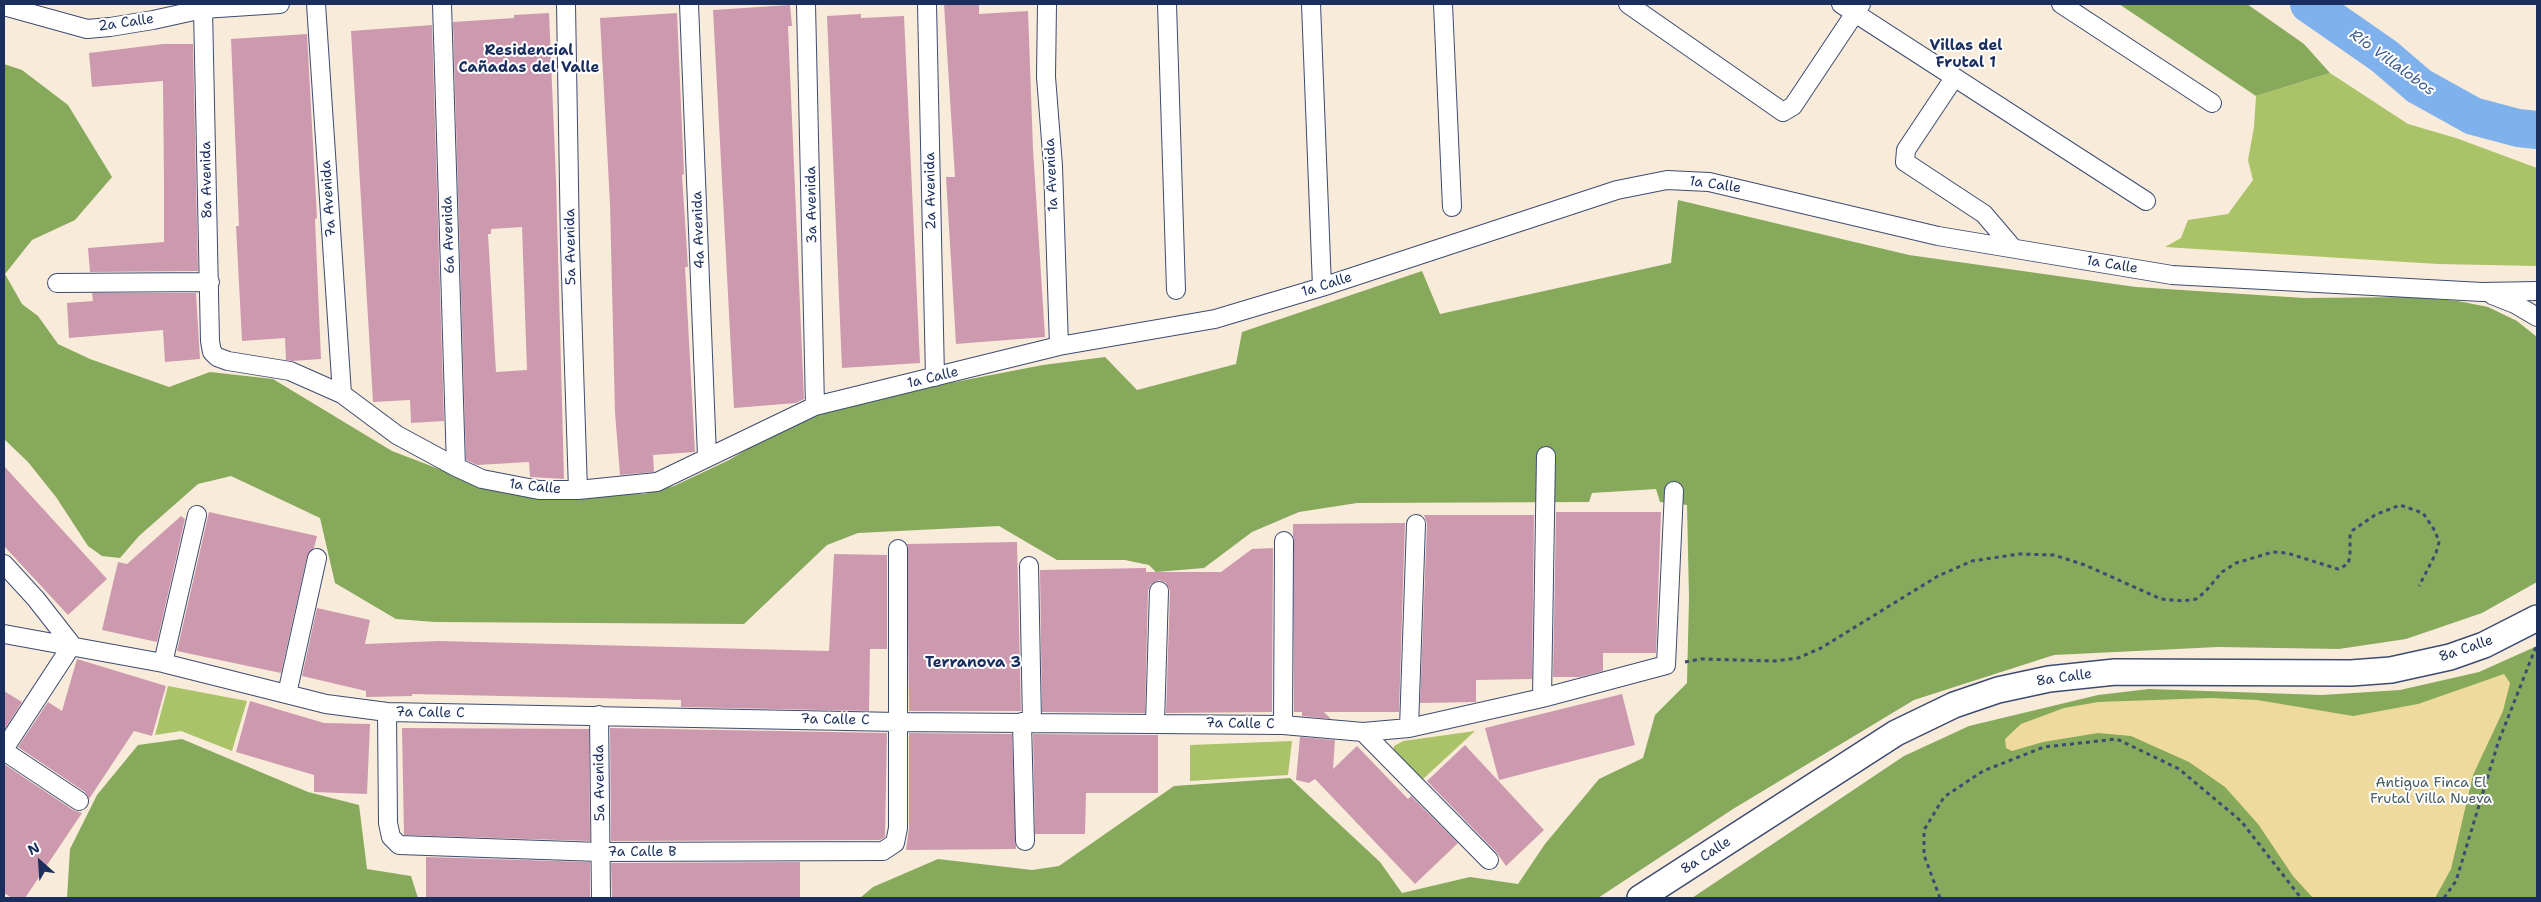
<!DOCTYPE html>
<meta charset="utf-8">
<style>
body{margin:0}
#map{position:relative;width:2541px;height:902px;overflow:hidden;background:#f9ebda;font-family:"Shantell Sans",sans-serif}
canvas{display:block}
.frame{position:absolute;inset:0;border:5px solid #1b2f5e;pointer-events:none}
.north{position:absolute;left:15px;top:837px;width:50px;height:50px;-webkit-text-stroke:4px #fff;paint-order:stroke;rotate:334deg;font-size:14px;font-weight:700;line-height:20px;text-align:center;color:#1b2f5e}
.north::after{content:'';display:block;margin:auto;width:18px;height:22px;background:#1b2f5e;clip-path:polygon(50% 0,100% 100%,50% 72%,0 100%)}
</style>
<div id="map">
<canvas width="2541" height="902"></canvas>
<div class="frame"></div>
<div class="north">N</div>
</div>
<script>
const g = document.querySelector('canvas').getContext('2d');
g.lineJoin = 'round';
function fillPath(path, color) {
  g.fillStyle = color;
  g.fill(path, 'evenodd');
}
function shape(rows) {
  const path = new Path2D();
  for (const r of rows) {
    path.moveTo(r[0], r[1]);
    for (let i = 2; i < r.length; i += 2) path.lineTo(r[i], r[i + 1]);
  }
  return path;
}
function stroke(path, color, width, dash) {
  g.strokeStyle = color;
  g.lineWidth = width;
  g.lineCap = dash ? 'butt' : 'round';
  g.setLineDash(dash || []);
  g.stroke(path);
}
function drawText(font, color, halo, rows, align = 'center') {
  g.font = font + ' "Shantell Sans",sans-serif';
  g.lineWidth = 4;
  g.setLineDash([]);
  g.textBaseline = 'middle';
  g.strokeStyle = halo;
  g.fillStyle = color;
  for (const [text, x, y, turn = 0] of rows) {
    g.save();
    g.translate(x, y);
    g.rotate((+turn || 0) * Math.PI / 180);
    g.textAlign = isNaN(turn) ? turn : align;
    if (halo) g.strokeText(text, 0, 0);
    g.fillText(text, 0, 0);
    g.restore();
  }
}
fillPath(shape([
 [2330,73,2408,124,2456,138,2537,168,2537,266,2438,264,2165,247,2181,238,2188,220,2228,214,2253,180,2248,160,2254,127,2256,96],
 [168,686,247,701,232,751,181,731,155,735],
 [1475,731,1423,779,1393,752,1394,746,1403,741],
 [1292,741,1288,775,1190,781,1190,745]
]), '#aac368');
fillPath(shape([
 [2119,4,2247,4,2304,44,2330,73,2256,96],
 [4,64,22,70,68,105,112,177,75,220,32,240,5,274,22,304,38,316,58,344,90,359,169,387,210,372,273,379,392,451,465,479,598,495,644,494,674,486,729,460,803,416,877,397,1043,365,1105,357,1137,390,1236,364,1242,332,1422,271,1440,314,1671,263,1678,200,1909,255,2136,287,2304,298,2409,297,2458,301,2488,307,2517,321,2537,337,2537,582,2482,613,2406,639,2339,649,2218,647,2054,655,1914,700,1733,809,1598,898,860,898,873,887,938,859,1032,870,1059,866,1174,786,1290,778,1380,862,1402,893,1470,877,1518,884,1545,844,1599,779,1643,758,1655,715,1687,683,1689,598,1687,505,1660,502,1656,489,1592,493,1589,502,1357,503,1299,512,1252,532,1204,568,1156,572,1149,565,1125,560,1057,560,999,526,858,533,827,545,744,624,435,622,396,619,335,583,320,518,231,476,198,484,139,536,120,558,102,556,88,546,56,497,28,462,4,439],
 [2537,646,2537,898,1692,898,1904,756,1969,726,2098,695,2149,689,2322,695,2400,690,2479,672],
 [182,739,308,792,359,805,367,869,411,876,418,898,67,898,70,849,97,795,138,745]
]), '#87a95c');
fillPath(shape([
 [2504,674,2510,683,2503,711,2473,775,2451,869,2435,898,2313,898,2293,876,2258,824,2225,787,2189,762,2131,736,2098,733,2043,742,2012,751,2006,748,2005,739,2021,724,2064,708,2098,702,2211,698,2257,700,2353,716,2418,704]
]), '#eeda9e');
stroke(shape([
 [2309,4,2384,56,2419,86,2473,116,2518,128,2537,130]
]), '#7fb2ec', 38);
fillPath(shape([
 [944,4,979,4,979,14,1028,11,1033,149,1045,337,956,344,946,177,955,177],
 [790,5,792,26,788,26,804,399,796,403,734,408,713,10],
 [549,13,556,180,564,479,530,477,529,462,477,465,466,460,453,22,514,18,514,15],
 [522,227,527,370,496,372,488,234,491,234,491,229],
 [677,13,684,174,682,175,688,267,685,267,695,452,653,455,654,472,620,475,615,413,610,204,600,18],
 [861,14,861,18,904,16,920,363,842,368,827,16],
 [432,25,444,421,411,423,410,400,373,402,351,31],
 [307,34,317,218,315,219,321,359,292,361,286,360,285,338,242,341,236,226,239,226,231,39],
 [163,44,193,44,198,271,90,272,88,248,164,242,164,182,163,81,92,87,89,53],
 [92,293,196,293,200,359,165,362,163,330,69,338,67,303,93,301],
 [4,466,107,579,68,615,4,546],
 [209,512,317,536,314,548,307,556,281,673,177,651],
 [1556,512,1661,512,1656,653,1603,653,1603,671,1580,677,1553,677],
 [1424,515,1534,515,1532,679,1476,680,1476,702,1420,703,1427,524],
 [181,516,185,519,157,642,102,630,118,562,127,564],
 [1405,523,1399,712,1324,712,1331,719,1302,716,1302,712,1294,712,1293,524],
 [1017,542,1021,711,909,711,907,544],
 [1273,548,1272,712,1166,713,1170,591,1165,582,1159,580,1150,585,1148,591,1145,713,1042,712,1040,570,1146,568,1146,572,1221,572,1252,549],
 [834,554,887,555,887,649,870,649,869,711,681,707,681,700,412,694,412,696,366,697,366,691,302,676,317,608,370,620,365,644,439,641,829,651],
 [77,659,166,686,152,736,134,731,89,799,85,792,18,747,48,702,62,711],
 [4,691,22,702,4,730],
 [1622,694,1635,745,1499,780,1485,728],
 [250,701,324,723,370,724,367,794,314,792,314,775,236,752],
 [402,728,589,729,590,841,404,835],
 [610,728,887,733,885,837,880,840,611,841],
 [909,733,1012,734,1016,849,906,850,909,828],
 [1033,734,1158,735,1158,793,1086,793,1085,834,1035,834],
 [1300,737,1335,740,1333,769,1357,746,1408,799,1411,796,1458,843,1415,884,1315,779,1309,783,1296,780],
 [1465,745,1544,830,1506,866,1497,853,1427,781],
 [4,764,73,810,82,813,25,898,12,898,4,893],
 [426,857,590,862,590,898,426,898],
 [800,862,800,898,612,898,611,863]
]), '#cd99af');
const street = shape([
 [316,4,342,394],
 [442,4,456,467],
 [566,4,570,245,578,490],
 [689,4,707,456],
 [806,4,815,406],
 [927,4,935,377],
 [1047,4,1046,77,1053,166,1059,346],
 [1167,4,1176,290],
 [1311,4,1322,287],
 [1443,4,1452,207],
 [1628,4,1783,112,1793,106,1861,4],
 [1841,4,2146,201],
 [2061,4,2212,103],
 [4,6,87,29,110,27,153,20,203,9,280,4],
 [203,9,210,341,212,352,217,357,228,361,290,371,342,394,397,435,456,467,482,479,539,490,578,490,657,482,815,406,1059,346,1215,319,1322,287,1617,190,1667,180,1709,182,1938,236,2172,275,2482,292,2537,291],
 [1954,78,1906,150,1905,162,1984,214,2013,248],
 [57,283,210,282],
 [2492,295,2515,304,2537,317],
 [4,564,36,599,72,645,4,749],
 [1029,566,1032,723],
 [4,634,163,663,326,704,387,712,898,722,1283,725,1363,732,1409,728,1542,698,1666,665,1674,491],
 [163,663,197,515],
 [287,694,317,558],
 [1542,698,1546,456],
 [387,712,388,823,391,837,399,845,600,852,883,851,895,843,898,828,898,549],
 [599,715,601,898],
 [1022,722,1025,841],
 [1155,723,1159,591],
 [1283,725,1284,541],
 [1409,728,1416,524],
 [1363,732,1489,860],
 [4,751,79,801]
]);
const secondary = shape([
 [1640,898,1896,733,1954,705,1998,690,2049,679,2115,672,2351,673,2391,670,2450,657,2484,645,2537,618]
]);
stroke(street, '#3c4b71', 20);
stroke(secondary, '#3c4b71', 28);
stroke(shape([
 [1685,662,1701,659,1774,661,1798,658,1821,648,1938,576,1972,561,2019,554,2054,555,2085,565,2161,599,2183,601,2196,599,2205,592,2222,572,2236,563,2273,552,2287,553,2338,569,2348,564,2350,556,2350,536,2353,530,2375,515,2400,505,2423,513,2435,531,2439,542,2436,553,2419,586],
 [1940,898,1924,855,1924,830,1944,797,1983,771,2044,747,2117,739,2179,769,2241,821,2301,898],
 [2444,898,2456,881,2498,743,2537,644]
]), '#3c4b71', 3, [4, 4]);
stroke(street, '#fff', 18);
stroke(secondary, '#fff', 25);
drawText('14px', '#1b2f5e', '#fff', [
 ["2a Calle",126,23,-8],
 ["1a Avenida",1052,175,-93],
 ["8a Avenida",207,180,-91],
 ["1a Calle",1715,185,8],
 ["2a Avenida",931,191,-91],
 ["7a Avenida",329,199,-94],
 ["3a Avenida",812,205,-91],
 ["4a Avenida",699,230,-92],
 ["6a Avenida",449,235,-92],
 ["5a Avenida",571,247,-91],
 ["1a Calle",2112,265,9],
 ["1a Calle",1327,285,-18],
 ["1a Calle",933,378,-14],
 ["1a Calle",535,487,6],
 ["8a Calle",2466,649,-19],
 ["8a Calle",2064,678,-8],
 ["7a Calle C",430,713,1],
 ["7a Calle C",835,720,1],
 ["7a Calle C",1240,724,1],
 ["5a Avenida",600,783,-91],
 ["7a Calle B",642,852],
 ["8a Calle",1706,856,-33]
]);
drawText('14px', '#465b61', '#fff', [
 ["Antigua Finca El",2431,783],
 ["Frutal Villa Nueva",2431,799]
]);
drawText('bold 15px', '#1b2f5e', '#fff', [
 ["Villas del",1966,46],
 ["Frutal 1",1966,63],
 ["Residencial",529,51],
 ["Cañadas del Valle",529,68],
 ["Terranova 3",973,663]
]);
drawText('italic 15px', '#3e5d90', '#fff', [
 ["Río Villalobos",2392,63,36]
]);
</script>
